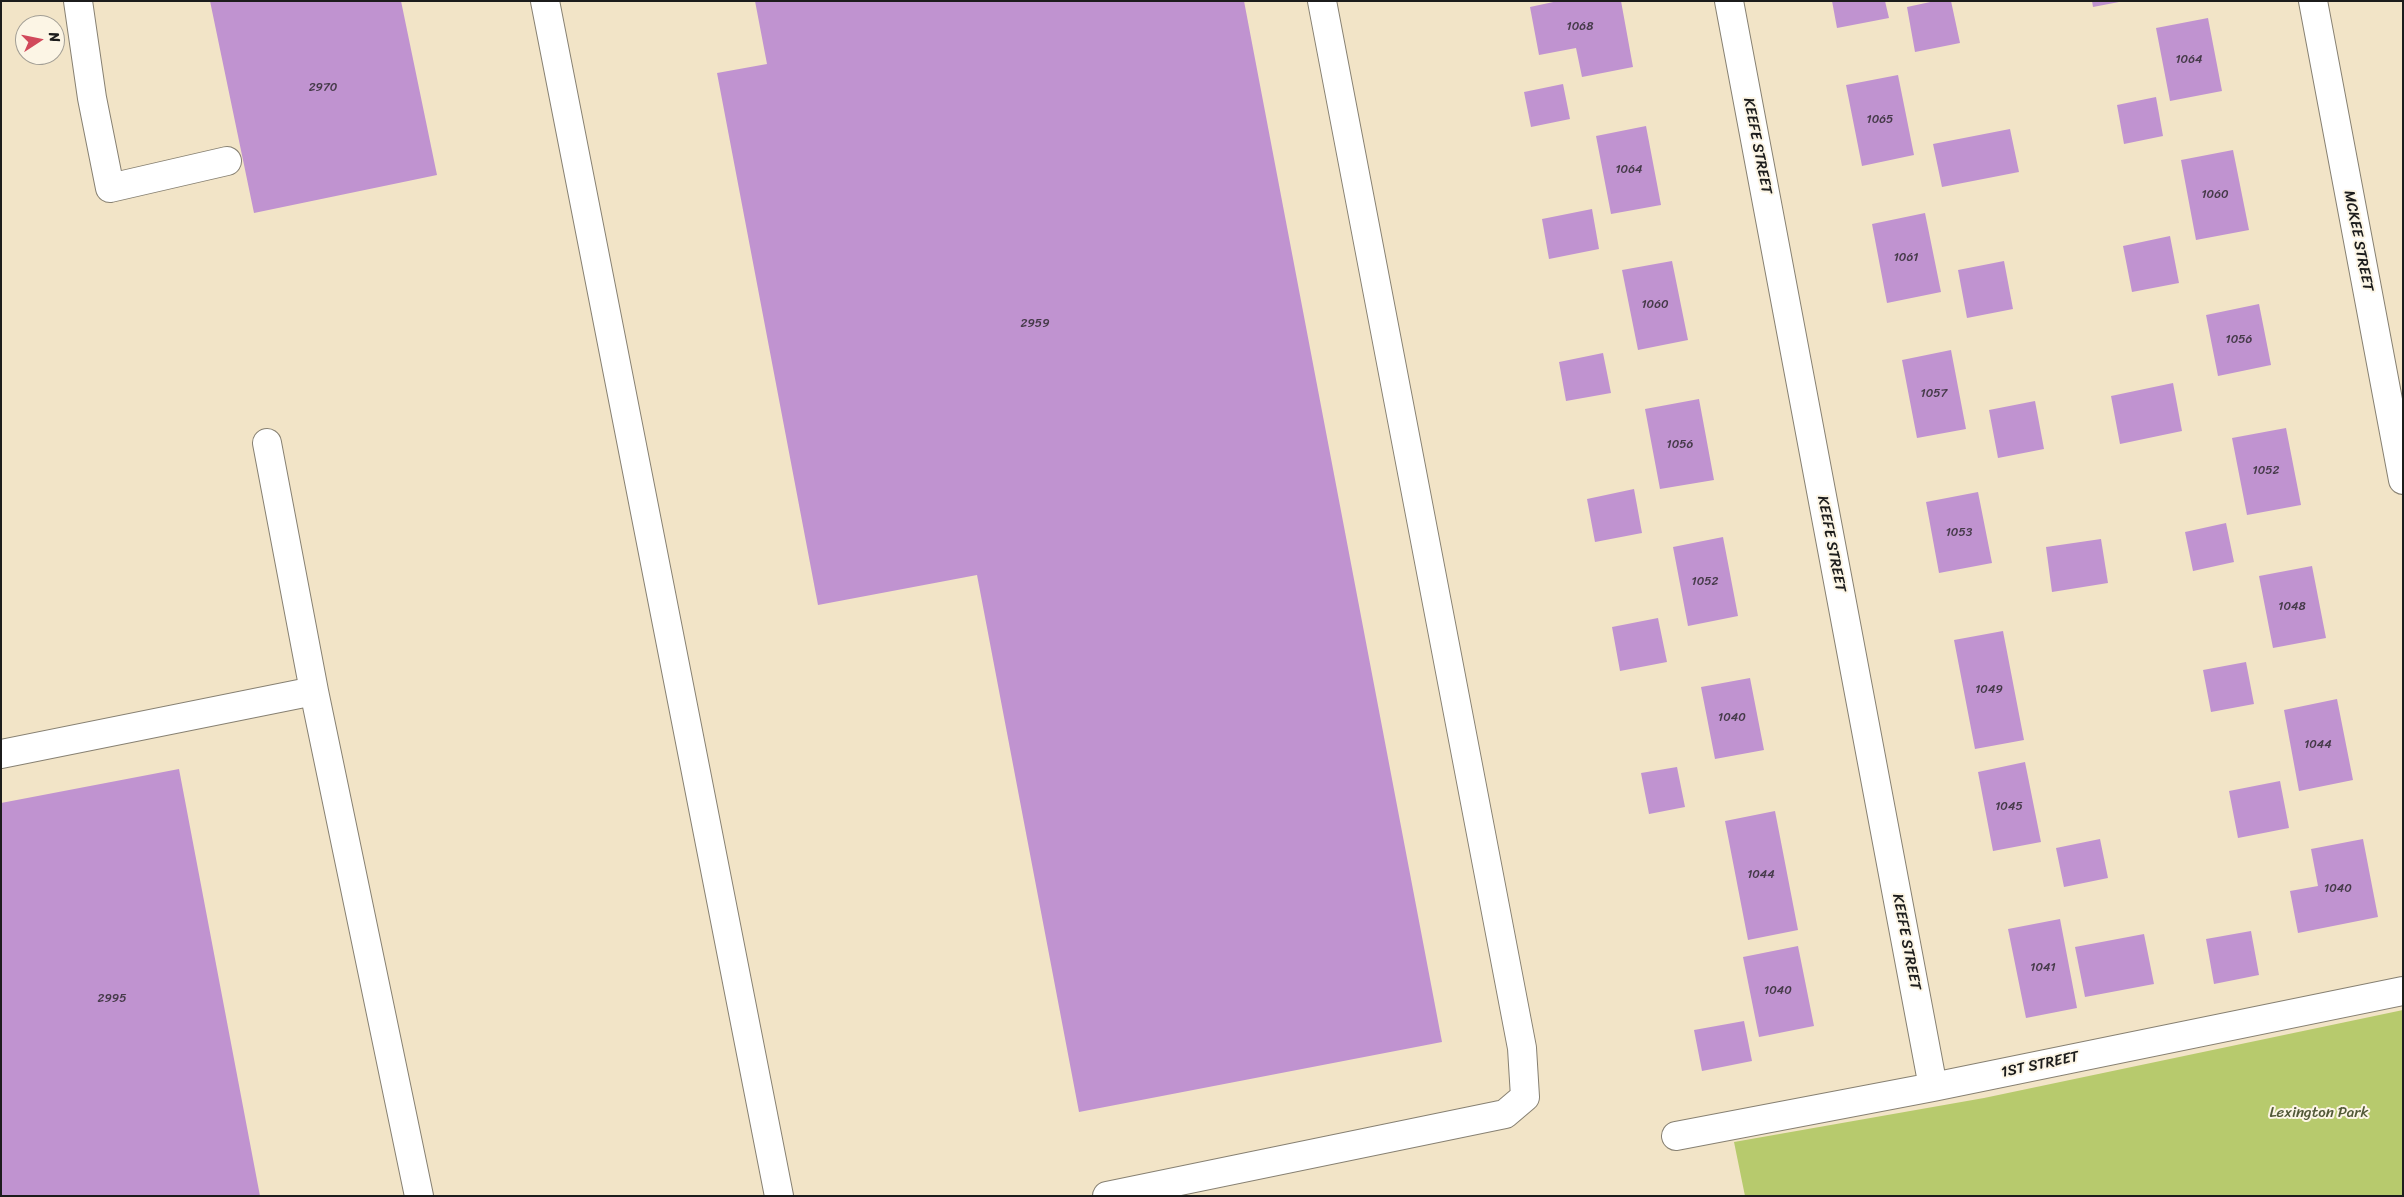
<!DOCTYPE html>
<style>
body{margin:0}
#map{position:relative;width:2404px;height:1197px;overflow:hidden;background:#f2e4c7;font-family:Sriracha,sans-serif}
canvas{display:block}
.frame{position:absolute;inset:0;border:2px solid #1c1c1c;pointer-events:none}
.north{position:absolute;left:15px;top:15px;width:50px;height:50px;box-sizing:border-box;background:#fcf5e5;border:1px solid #a29e95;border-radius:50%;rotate:79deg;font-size:14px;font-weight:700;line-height:20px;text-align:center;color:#1c1c1c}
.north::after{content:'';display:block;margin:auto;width:18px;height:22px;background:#d1495b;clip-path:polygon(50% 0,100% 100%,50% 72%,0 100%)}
</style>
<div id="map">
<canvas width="2404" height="1197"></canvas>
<div class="frame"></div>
<div class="north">N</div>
</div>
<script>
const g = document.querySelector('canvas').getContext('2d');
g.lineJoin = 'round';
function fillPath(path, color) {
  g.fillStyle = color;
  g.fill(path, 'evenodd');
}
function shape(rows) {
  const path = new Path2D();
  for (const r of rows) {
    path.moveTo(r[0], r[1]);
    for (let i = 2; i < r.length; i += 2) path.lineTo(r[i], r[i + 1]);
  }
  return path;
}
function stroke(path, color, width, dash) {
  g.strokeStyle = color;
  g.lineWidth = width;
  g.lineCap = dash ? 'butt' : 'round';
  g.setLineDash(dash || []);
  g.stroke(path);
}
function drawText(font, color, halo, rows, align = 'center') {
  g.font = font + ' Sriracha,sans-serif';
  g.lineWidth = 4;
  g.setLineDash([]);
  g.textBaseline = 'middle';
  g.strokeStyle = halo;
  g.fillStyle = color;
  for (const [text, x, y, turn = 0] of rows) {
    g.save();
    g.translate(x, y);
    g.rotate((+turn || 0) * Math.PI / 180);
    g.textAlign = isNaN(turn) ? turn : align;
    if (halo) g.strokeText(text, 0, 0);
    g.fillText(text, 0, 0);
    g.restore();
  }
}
fillPath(shape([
 [2403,1010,2403,1196,1745,1196,1734,1142,1984,1098]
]), '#b7ca6d');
fillPath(shape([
 [210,1,401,1,437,175,254,213],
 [755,1,1244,1,1442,1042,1079,1112,977,575,818,605,717,73,767,64],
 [1558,1,1621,1,1633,67,1582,77,1576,48,1539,55,1530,7],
 [1832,1,1885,1,1889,18,1837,28],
 [1935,1,1951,1,1960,43,1915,52,1907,7],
 [2092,1,2119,1,2119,2,2093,7],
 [2208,18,2222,91,2170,101,2156,28],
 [1898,75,1914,155,1862,166,1846,85],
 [1563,84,1570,119,1531,127,1524,92],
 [2156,97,2163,136,2124,144,2117,105],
 [1646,126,1661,205,1611,214,1596,136],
 [2010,129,2019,172,1942,187,1933,144],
 [2233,150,2249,230,2196,240,2181,160],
 [1592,209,1599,249,1549,259,1542,219],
 [1925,213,1941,292,1887,303,1872,224],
 [2170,236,2179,283,2132,292,2123,246],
 [1672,261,1688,340,1638,350,1622,270],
 [2004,261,2013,309,1967,318,1958,270],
 [2259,304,2271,365,2218,376,2206,315],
 [1951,350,1966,429,1917,438,1902,360],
 [1603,353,1611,393,1566,401,1559,362],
 [2173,383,2182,431,2120,444,2111,396],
 [1699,399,1714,480,1660,489,1645,409],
 [2035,401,2044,449,1998,458,1989,410],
 [2286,428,2301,505,2247,515,2232,438],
 [1634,489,1642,533,1595,542,1587,499],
 [1978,492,1992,563,1939,573,1926,502],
 [2226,523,2234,562,2193,571,2185,532],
 [1723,537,1738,616,1688,626,1673,547],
 [2101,539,2108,583,2052,592,2046,547],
 [2312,566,2326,638,2273,648,2259,576],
 [1658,618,1667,662,1620,671,1612,627],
 [2003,631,2024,740,1975,749,1954,640],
 [2246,662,2254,704,2211,712,2203,670],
 [1750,678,1764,750,1715,759,1701,687],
 [2337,699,2353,780,2299,791,2284,710],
 [2025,762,2041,842,1993,851,1978,772],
 [1677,767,1685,807,1649,814,1641,773],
 [179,769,260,1196,1,1196,1,803],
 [2280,781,2289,828,2238,838,2229,791],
 [1775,811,1798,930,1748,940,1725,821],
 [2100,839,2108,878,2064,887,2056,848],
 [2363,839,2378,917,2298,933,2290,891,2318,886,2311,849],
 [2060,919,2077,1008,2026,1018,2008,929],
 [2251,931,2259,975,2214,984,2206,939],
 [2144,934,2154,984,2085,997,2075,947],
 [1798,946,1814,1026,1759,1037,1743,957],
 [1744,1021,1752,1061,1702,1071,1694,1030]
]), '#c093d0');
const minor = shape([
 [78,1,92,98,110,188,227,161],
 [545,1,779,1196],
 [1729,1,1933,1087],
 [2313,1,2403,480],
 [314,691,419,1196],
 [1,754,314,691,267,443],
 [1676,1136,1933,1087,2403,991],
 [1107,1196,1505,1114,1525,1097,1522,1048,1322,1]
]);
stroke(minor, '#878072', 30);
stroke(minor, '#fff', 28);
drawText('12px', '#453a49', null, [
 ["1068",1580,27],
 ["1064",2189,60],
 ["2970",323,88],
 ["1065",1880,120],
 ["1064",1629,170],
 ["1060",2215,195],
 ["1061",1906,258],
 ["1060",1655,305],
 ["2959",1035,324],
 ["1056",2239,340],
 ["1057",1934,394],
 ["1056",1680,445],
 ["1052",2266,471],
 ["1053",1959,533],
 ["1052",1705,582],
 ["1048",2292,607],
 ["1049",1989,690],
 ["1040",1732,718],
 ["1044",2318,745],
 ["1045",2009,807],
 ["1044",1761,875],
 ["1040",2338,889],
 ["1041",2043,968],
 ["1040",1778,991],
 ["2995",112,999]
]);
drawText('15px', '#1c1c1c', '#fcf5e5', [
 ["KEEFE STREET",1757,146,79],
 ["MCKEE STREET",2358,241,79],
 ["KEEFE STREET",1831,544,79],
 ["KEEFE STREET",1906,942,79],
 ["1ST STREET",2040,1065,-12]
]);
drawText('15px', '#525938', '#fcf5e5', [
 ["Lexington Park",2319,1113]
]);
</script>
